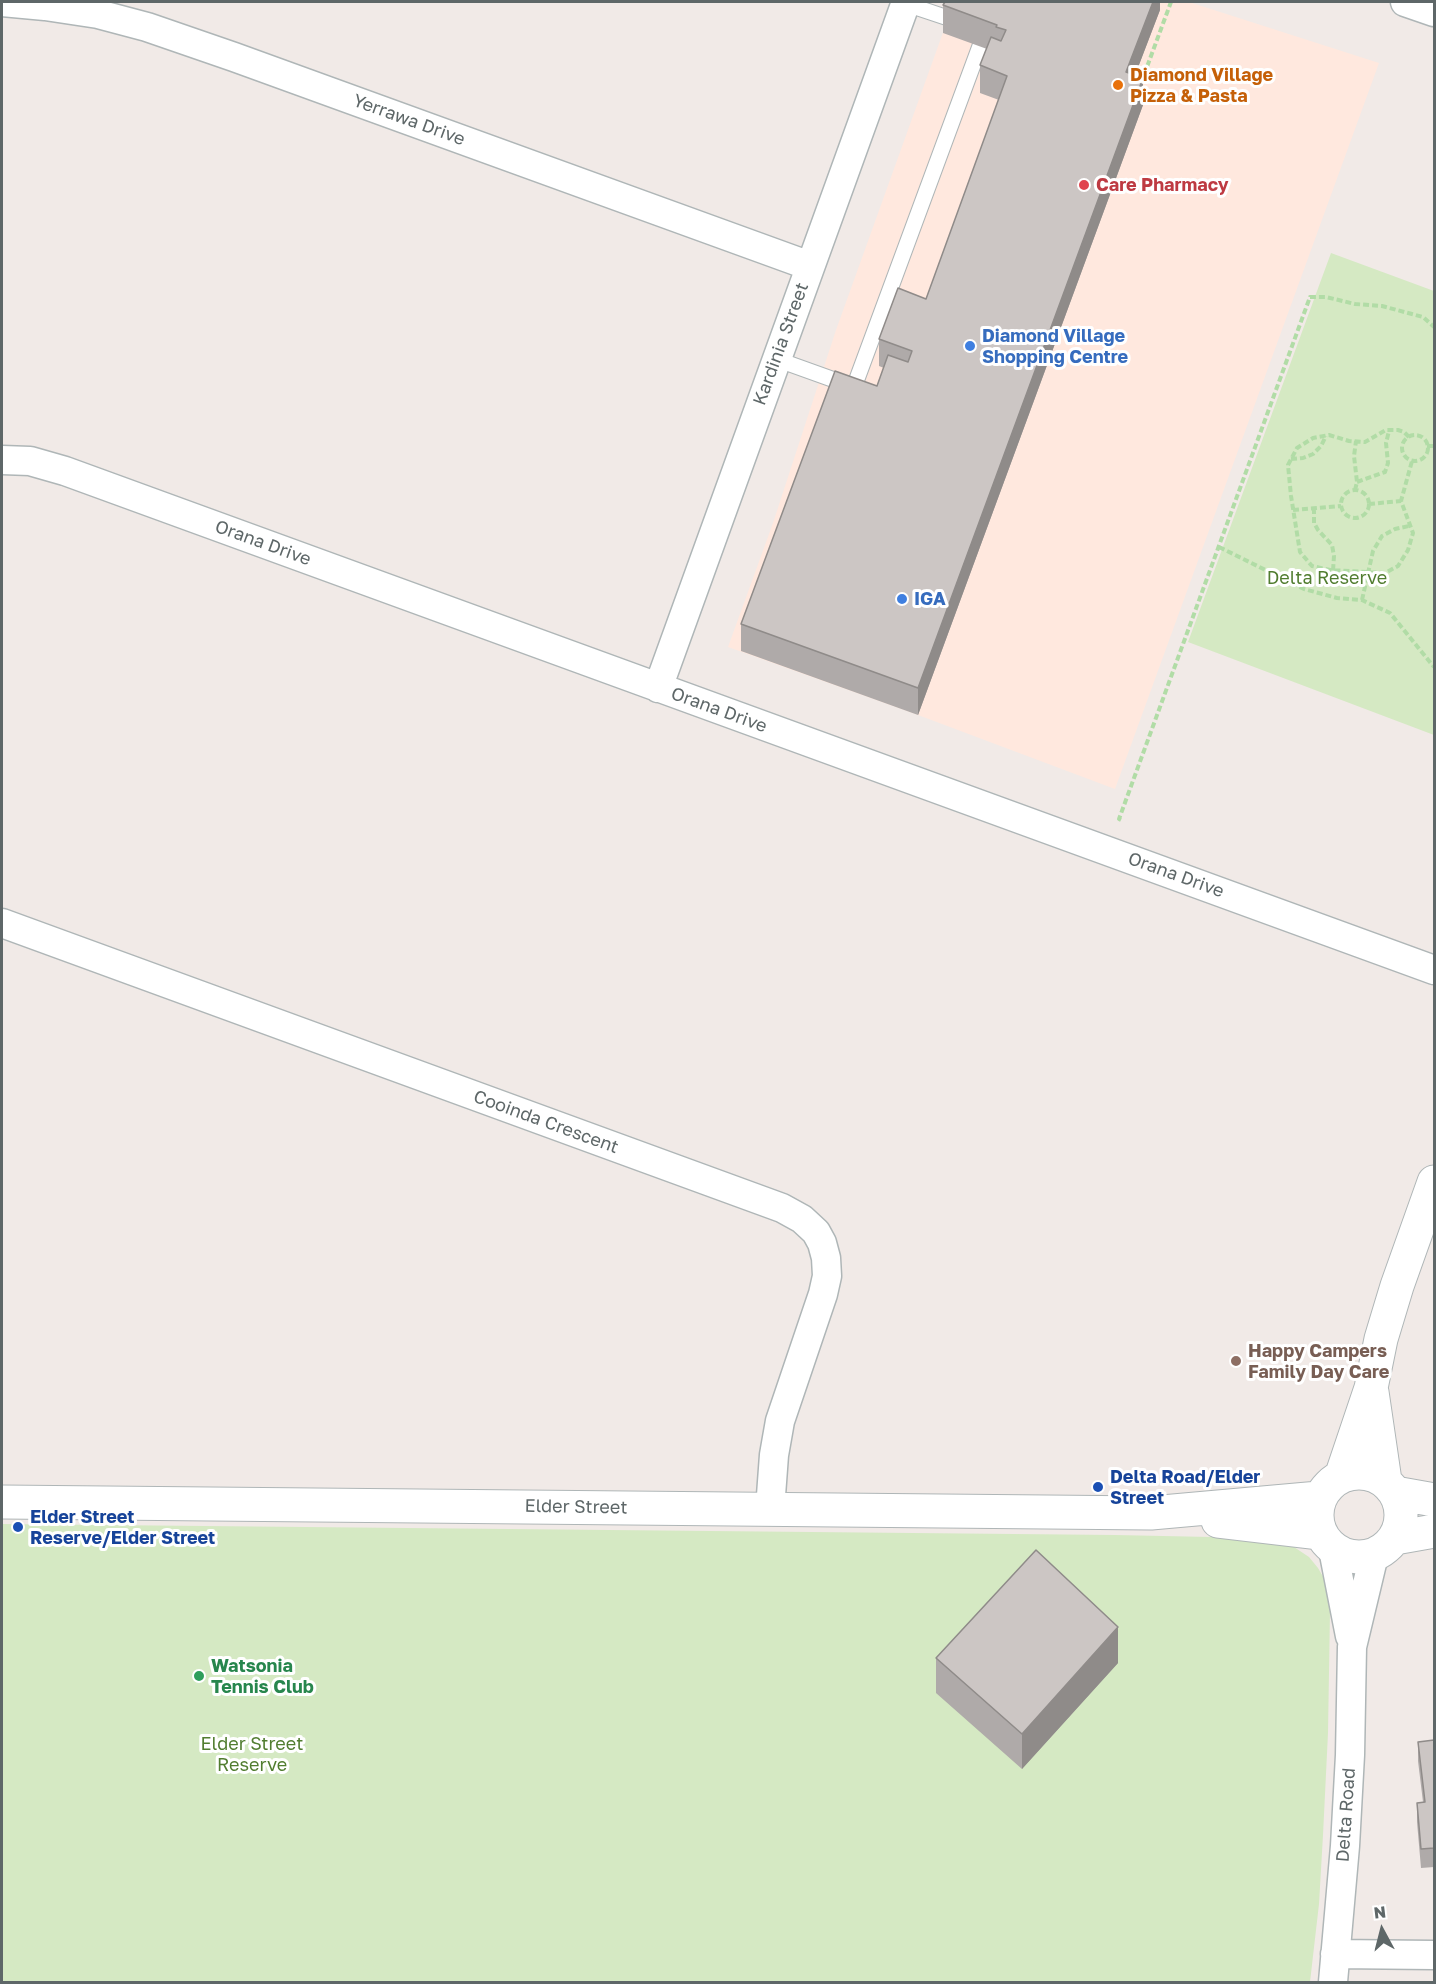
<!DOCTYPE html>
<style>
body{margin:0}
#map{position:relative;width:1436px;height:1984px;overflow:hidden;background:#f1eae7;font-family:"Golos Text",sans-serif}
canvas{display:block}
.frame{position:absolute;inset:0;border:3px solid #5e6768;pointer-events:none}
.north{position:absolute;left:1352px;top:1900px;width:60px;height:60px;-webkit-text-stroke:4px #fff;paint-order:stroke;rotate:353deg;font-size:16px;font-weight:700;line-height:24px;text-align:center;color:#5e6768}
.north::after{content:'';display:block;margin:auto;width:21px;height:27px;background:#5e6768;clip-path:polygon(50% 0,100% 100%,50% 72%,0 100%)}
</style>
<div id="map">
<canvas width="1436" height="1984"></canvas>
<div class="frame"></div>
<div class="north">N</div>
</div>
<script>
const g = document.querySelector('canvas').getContext('2d');
g.lineJoin = 'round';
function fillPath(path, color) {
  g.fillStyle = color;
  g.fill(path, 'evenodd');
}
function shape(rows) {
  const path = new Path2D();
  for (const r of rows) {
    if (r.length === 3) {
      path.moveTo(r[0] + r[2], r[1]);
      path.arc(r[0], r[1], r[2], 0, 2 * Math.PI);
      continue;
    }
    path.moveTo(r[0], r[1]);
    for (let i = 2; i < r.length; i += 2) path.lineTo(r[i], r[i + 1]);
  }
  return path;
}
function stroke(path, color, width, dash) {
  g.strokeStyle = color;
  g.lineWidth = width;
  g.lineCap = dash ? 'butt' : 'round';
  g.setLineDash(dash || []);
  g.stroke(path);
}
function drawText(font, color, halo, rows, align = 'center') {
  g.font = font + ' "Golos Text",sans-serif';
  g.lineWidth = 6;
  g.setLineDash([]);
  g.textBaseline = 'middle';
  g.strokeStyle = halo;
  g.fillStyle = color;
  for (const [text, x, y, turn = 0] of rows) {
    g.save();
    g.translate(x, y);
    g.rotate((+turn || 0) * Math.PI / 180);
    g.textAlign = isNaN(turn) ? turn : align;
    if (halo) g.strokeText(text, 0, 0);
    g.fillText(text, 0, 0);
    g.restore();
  }
}
fillPath(shape([
 [954,2,1189,2,1379,63,1115,789,918,715,728,647,773,523,836,330]
]), '#ffe8de');
fillPath(shape([
 [1331,253,1434,291,1434,735,1188,642],
 [2,1524,1115,1535,1259,1538,1279,1541,1294,1547,1309,1557,1318,1568,1325,1580,1329,1594,1330,1612,1328,1733,1323,1835,1319,1904,1310,1982,2,1982]
]), '#d5e9c3');
const service = shape([
 [906,4,948,18],
 [776,359,854,387,980,46]
]);
const minor = shape([
 [2,2,45,6,98,14,147,27,234,57,810,266],
 [1405,2,1434,12],
 [2,460,30,461,65,471,1434,970],
 [658,688,906,2],
 [2,923,782,1208,802,1219,816,1232,822,1243,826,1258,827,1276,823,1294,780,1421,774,1455,770,1509],
 [1333,1549,1350,1636],
 [1335,1954,1434,1955],
 [1333,1982,1345,1846,1350,1755,1352,1647,1374,1555]
]);
const tertiary = shape([
 [1372,1392,1385,1481],
 [1359,1515,42],
 [1341,1477,1371,1388,1381,1339,1397,1286,1434,1182],
 [1395,1493,1434,1500],
 [2,1502,1151,1513,1319,1498],
 [1218,1521,1320,1533],
 [1395,1538,1434,1531]
]);
stroke(service, '#afb6b7', 17);
stroke(minor, '#afb6b7', 31);
stroke(tertiary, '#afb6b7', 35);
stroke(shape([
 [1141,83,1171,2],
 [1415,448,13],
 [1409,437,1404,432,1398,430,1386,430,1365,442,1349,441,1329,435,1313,438,1297,448,1288,465,1291,496,1300,552,1312,566,1330,570,1385,573,1398,566,1408,550,1413,533,1401,501,1412,461],
 [1427,446,1434,446],
 [1291,459,1303,458,1313,454,1321,446,1326,436],
 [1357,482,1385,472,1388,463,1386,443,1389,431],
 [1355,490,1357,482,1354,456,1356,441],
 [1355,504,14],
 [1369,504,1401,501],
 [1314,508,1314,523,1318,530,1332,545,1334,556,1333,571],
 [1293,510,1341,506],
 [1219,547,1304,589,1337,598,1362,600,1390,613,1434,667],
 [1362,600,1373,551,1382,536,1395,529,1409,526],
 [1121,820,1119,819,1310,297,1326,297,1355,304,1382,306,1423,317,1434,327]
]), '#b1dca6', 4, [6, 3]);
stroke(service, '#fff', 15);
stroke(minor, '#fff', 28);
stroke(tertiary, '#fff', 33);
fillPath(shape([
 [1160,2,1160,10,1135,75,1143,105,918,715,741,651,741,624,877,386,884,368,879,366,879,339,926,299,999,100,980,93,980,65,987,49,943,33,943,5],
 [936,1658,1118,1663,1022,1769,936,1693],
 [1434,1740,1434,1867,1421,1868,1417,1822,1417,1803,1423,1802,1418,1761,1418,1742]
]), '#afaaa9');
fillPath(shape([
 [1153,2,1160,2,1160,10,1126,99,1126,72],
 [1143,78,1143,105,918,715,918,688],
 [1118,1627,1118,1663,1022,1769,1022,1734]
]), '#8f8b89');
const building = shape([
 [945,2,1153,2,1126,72,1143,78,918,688,741,624,835,371,877,386,888,355,908,362,912,351,879,339,898,288,926,299,1007,76,980,65,991,37,1001,41,1006,30,996,27,997,25,943,5,945,2],
 [1036,1550,1118,1627,1022,1734,936,1658,1036,1550],
 [1434,1740,1434,1848,1421,1849,1417,1803,1425,1802,1418,1742,1434,1740]
]);
fillPath(building, '#ccc6c4');
stroke(building, '#8f8b89', 1.5);
for (const [x, y, r, color] of [
 [1118,85,6,"#e8710a"],
 [1084,185,6,"#e0444e"],
 [970,346,6,"#3f7fe0"],
 [902,599,6,"#3f7fe0"],
 [1236,1361,6,"#8d6e63"],
 [1098,1487,6,"#1a4fb4"],
 [18,1527,6,"#1a4fb4"],
 [199,1676,6,"#2e9e5b"]
]) {
  const dot = new Path2D();
  dot.arc(x, y, r, 0, 2 * Math.PI);
  g.fillStyle = color;
  g.fill(dot);
  stroke(dot, '#fff', 2);
}
drawText('bold 18px', '#c56008', '#fff', [
 ["Diamond Village",1130,75],
 ["Pizza & Pasta",1130,96]
], 'left');
drawText('18px', '#5e6768', '#fff', [
 ["Yerrawa Drive",409,120,20],
 ["Kardinia Street",781,344,-70],
 ["Orana Drive",263,543,20],
 ["Orana Drive",719,710,20],
 ["Orana Drive",1176,875,20],
 ["Cooinda Crescent",546,1122,20],
 ["Elder Street",576,1507,1],
 ["Delta Road",1346,1815,-86]
]);
drawText('bold 18px', '#be3a42', '#fff', [
 ["Care Pharmacy",1096,185]
], 'left');
drawText('bold 18px', '#366cbe', '#fff', [
 ["Diamond Village",982,336],
 ["Shopping Centre",982,357],
 ["IGA",914,599]
], 'left');
drawText('18px', '#517d30', '#fff', [
 ["Delta Reserve",1327,578],
 ["Elder Street",252,1744],
 ["Reserve",252,1765]
]);
drawText('bold 18px', '#785e54', '#fff', [
 ["Happy Campers",1248,1351],
 ["Family Day Care",1248,1372]
], 'left');
drawText('bold 18px', '#164399', '#fff', [
 ["Delta Road/Elder",1110,1477],
 ["Street",1110,1498],
 ["Elder Street",30,1517],
 ["Reserve/Elder Street",30,1538]
], 'left');
drawText('bold 18px', '#27864d', '#fff', [
 ["Watsonia",211,1666],
 ["Tennis Club",211,1687]
], 'left');
</script>
